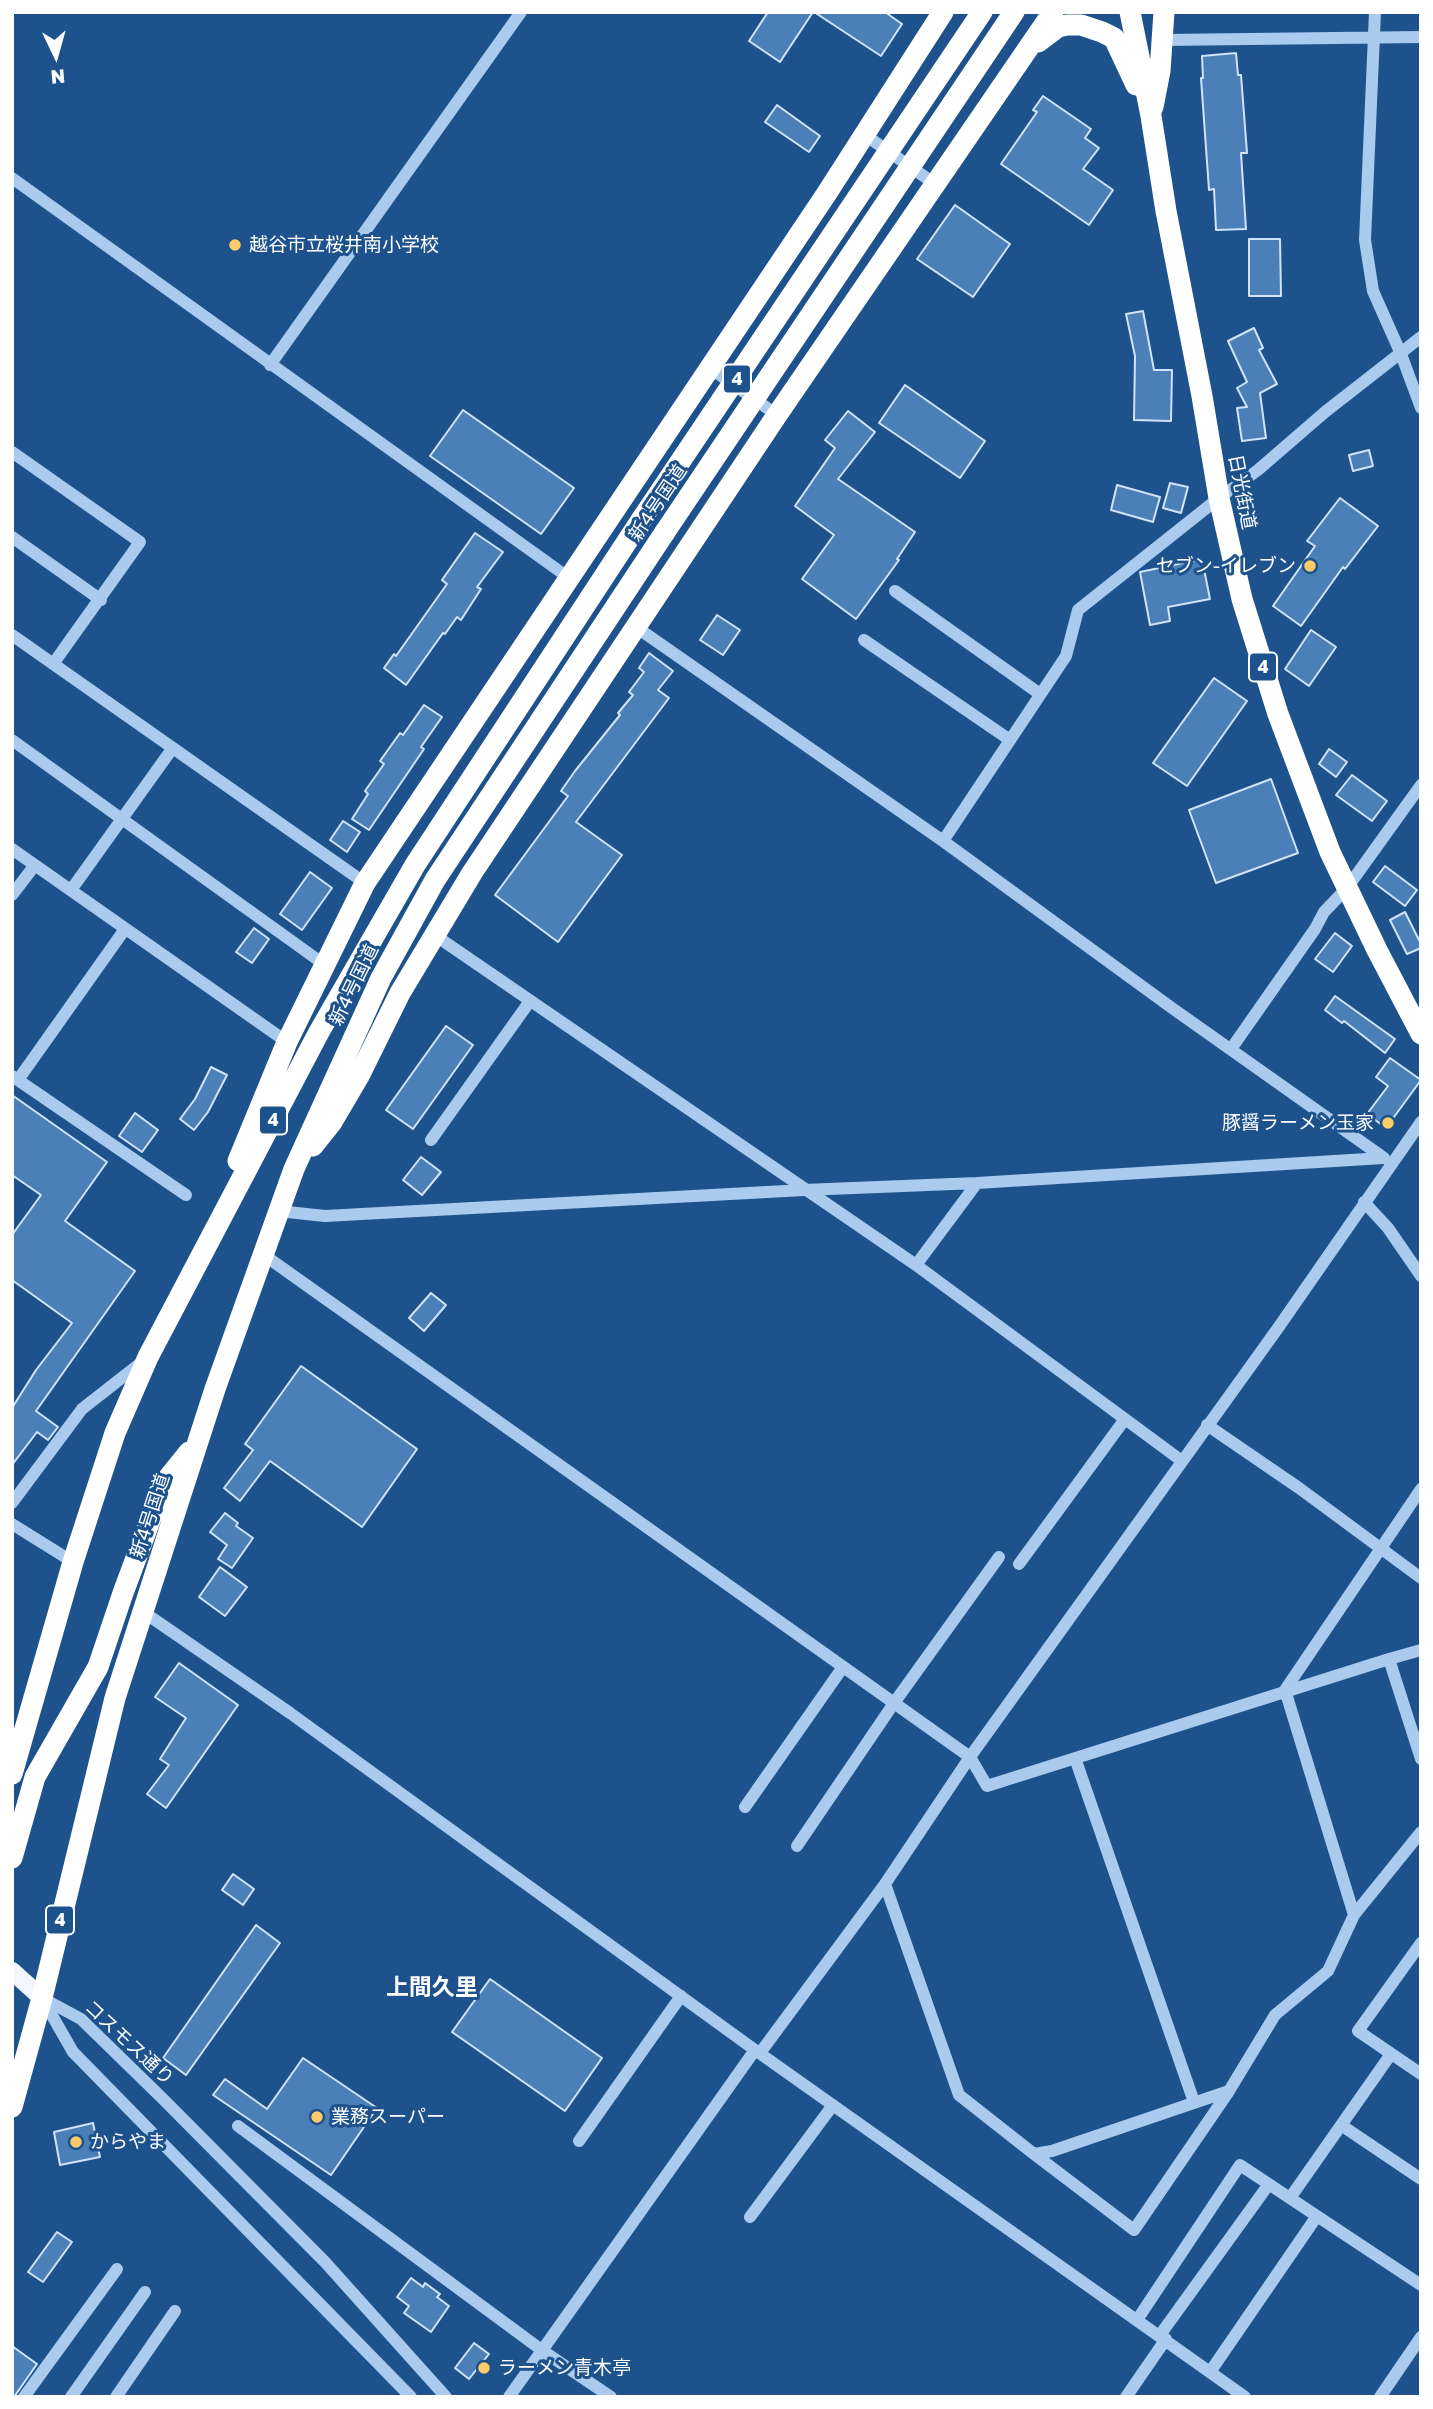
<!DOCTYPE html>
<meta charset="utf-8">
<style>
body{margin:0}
#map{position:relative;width:1433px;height:2409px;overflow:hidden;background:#1d528d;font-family:"Golos Text",sans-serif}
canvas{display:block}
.frame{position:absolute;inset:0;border:14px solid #fff;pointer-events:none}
.north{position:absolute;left:21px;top:21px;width:70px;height:70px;-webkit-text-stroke:5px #1d528d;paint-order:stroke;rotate:175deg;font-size:19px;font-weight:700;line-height:28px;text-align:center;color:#fff}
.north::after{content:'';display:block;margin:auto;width:24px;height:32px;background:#fff;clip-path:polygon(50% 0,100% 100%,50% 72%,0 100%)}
</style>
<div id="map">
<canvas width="1433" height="2409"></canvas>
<div class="frame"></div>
<div class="north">N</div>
</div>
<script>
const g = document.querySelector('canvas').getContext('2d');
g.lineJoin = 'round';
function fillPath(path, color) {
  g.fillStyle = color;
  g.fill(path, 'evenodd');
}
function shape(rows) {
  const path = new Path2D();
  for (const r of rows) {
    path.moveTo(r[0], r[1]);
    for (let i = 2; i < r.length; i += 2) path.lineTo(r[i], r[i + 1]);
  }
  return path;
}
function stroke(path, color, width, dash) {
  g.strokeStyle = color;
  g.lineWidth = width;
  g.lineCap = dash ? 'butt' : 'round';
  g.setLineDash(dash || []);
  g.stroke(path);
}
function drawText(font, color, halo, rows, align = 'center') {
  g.font = font + ' "Golos Text","Noto Sans JP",sans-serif';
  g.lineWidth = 6;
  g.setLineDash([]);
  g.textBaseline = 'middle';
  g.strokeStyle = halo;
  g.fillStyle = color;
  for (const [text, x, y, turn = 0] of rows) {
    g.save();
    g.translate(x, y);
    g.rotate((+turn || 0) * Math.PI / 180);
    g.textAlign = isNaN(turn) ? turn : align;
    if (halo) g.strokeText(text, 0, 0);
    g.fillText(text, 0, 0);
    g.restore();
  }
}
const building = shape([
 [768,12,813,12,780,62,749,41,768,12],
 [814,12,885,12,902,24,881,56,814,12],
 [1236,53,1238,75,1241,75,1247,153,1241,153,1246,229,1216,230,1214,189,1209,190,1201,78,1203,78,1202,56,1236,53],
 [1043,96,1091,129,1085,138,1099,148,1083,169,1113,190,1089,225,1001,164,1037,112,1033,110,1043,96],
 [777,105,820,136,809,152,765,122,777,105],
 [955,205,1010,244,973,297,917,259,955,205],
 [1249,239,1280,239,1281,296,1249,296,1249,239],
 [1143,311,1154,370,1172,370,1171,421,1134,420,1135,356,1126,314,1143,311],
 [1254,328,1263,348,1259,350,1277,384,1260,393,1266,438,1242,441,1237,408,1247,407,1237,388,1247,382,1228,341,1254,328],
 [905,385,985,441,960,478,879,423,905,385],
 [463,410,574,488,541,534,430,456,463,410],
 [848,411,875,432,838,479,915,532,897,559,899,560,856,619,802,579,834,535,795,506,835,448,825,440,848,411],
 [1369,450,1373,466,1353,471,1349,455,1369,450],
 [1170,483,1188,487,1181,513,1163,508,1170,483],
 [1117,485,1160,497,1153,522,1111,510,1117,485],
 [1340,498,1378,526,1345,569,1343,567,1301,626,1273,606,1315,546,1307,541,1340,498],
 [475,533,503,552,477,587,481,589,461,620,457,617,445,634,443,633,406,685,384,668,394,654,396,656,447,584,442,580,475,533],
 [1202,559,1210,599,1168,607,1170,621,1150,625,1140,572,1202,559],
 [717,615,740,630,723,655,700,640,717,615],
 [1311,630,1336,647,1309,686,1285,669,1311,630],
 [649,653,673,671,658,690,669,698,576,822,622,855,558,942,495,895,568,796,561,791,575,771,620,715,618,713,633,695,629,692,644,672,639,668,649,653],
 [1214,678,1247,701,1187,786,1153,763,1214,678],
 [424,705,442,717,421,747,424,749,369,830,352,819,368,794,365,791,384,764,380,761,400,733,403,735,424,705],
 [1329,749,1347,762,1336,777,1319,764,1329,749],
 [1352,775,1387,801,1372,821,1336,795,1352,775],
 [1271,779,1298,853,1216,883,1189,810,1271,779],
 [343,821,360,832,347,852,330,840,343,821],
 [1385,866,1417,890,1405,906,1373,882,1385,866],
 [310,872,332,888,302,930,280,914,310,872],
 [1405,912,1421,944,1421,948,1407,954,1390,920,1405,912],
 [254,928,269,939,252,963,236,952,254,928],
 [1335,933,1352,946,1333,972,1315,959,1335,933],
 [1335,996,1395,1039,1385,1053,1344,1021,1342,1023,1325,1010,1335,996],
 [446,1026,473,1045,413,1129,386,1110,446,1026],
 [1390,1058,1421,1080,1386,1128,1367,1114,1388,1086,1376,1077,1390,1058],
 [211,1067,227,1075,208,1112,194,1130,180,1119,195,1099,211,1067],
 [12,1095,107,1162,65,1221,135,1271,36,1411,58,1427,48,1440,37,1432,12,1465,12,1408,36,1370,72,1323,12,1280,12,1235,41,1195,12,1175,12,1095],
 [135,1113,158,1130,142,1152,119,1136,135,1113],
 [421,1157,441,1172,422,1195,403,1180,421,1157],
 [431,1293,446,1305,424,1331,409,1318,431,1293],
 [301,1366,417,1449,362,1527,270,1461,240,1501,224,1488,253,1450,245,1444,301,1366],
 [225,1513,238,1523,236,1526,253,1538,232,1568,218,1559,227,1545,210,1532,225,1513],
 [220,1567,247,1587,225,1616,199,1597,220,1567],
 [179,1663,238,1705,166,1808,147,1794,169,1765,160,1759,186,1718,155,1697,179,1663],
 [233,1874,254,1889,243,1905,222,1890,233,1874],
 [256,1925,280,1943,186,2075,163,2058,256,1925],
 [490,1979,602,2058,565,2111,452,2032,490,1979],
 [303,2058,377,2108,331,2175,213,2095,225,2079,267,2109,303,2058],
 [93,2123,100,2157,60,2165,54,2132,93,2123],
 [57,2232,72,2242,43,2282,28,2272,57,2232],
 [411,2278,423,2287,425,2283,440,2294,437,2297,449,2306,431,2332,404,2313,409,2306,397,2297,411,2278],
 [474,2343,489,2354,469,2379,455,2368,474,2343],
 [12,2346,37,2364,14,2397,12,2397,12,2346]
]);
fillPath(building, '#4a7fb7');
stroke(building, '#d0e4f9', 2);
stroke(shape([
 [1375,12,1365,240,1373,291,1401,354,1421,408],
 [1163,40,1421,37],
 [865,135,935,184],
 [12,178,569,578],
 [270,365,521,12],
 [710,368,777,415],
 [12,452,140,542,53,664],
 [12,537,101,600],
 [895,591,1040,694],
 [636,627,943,841,1172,1008,1384,1158],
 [12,635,365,883],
 [864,640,1010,740],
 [12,740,325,965],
 [943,841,1066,656,1078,610,1219,498,1258,470,1325,412,1421,337],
 [12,849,287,1042],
 [71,890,172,749],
 [12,895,35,865],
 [436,936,916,1265,1182,1461],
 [1231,1049,1315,929,1324,912,1347,888,1421,785],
 [12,1076,186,1195],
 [18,1080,125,929],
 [431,1140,530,1001],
 [1364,1202,1388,1228,1421,1276],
 [278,1211,325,1216,804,1190,977,1183,1383,1158],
 [264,1255,970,1757,987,1786,1389,1659,1421,1759],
 [916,1265,977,1183],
 [1207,1425,1299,1488,1421,1578],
 [12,1503,82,1409,142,1362],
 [12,1524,73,1562],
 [1019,1564,1125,1419],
 [142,1611,290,1713,755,2050,1245,2397],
 [1389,1659,1421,1650],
 [1285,1690,1421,1489],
 [1285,1690,1354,1915],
 [1075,1758,1194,2102],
 [745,1807,843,1667],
 [797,1846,894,1703,999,1557],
 [885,1884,959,2095,1034,2154,1052,2151,1229,2091,1275,2015,1328,1971,1354,1915,1421,1832],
 [1421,1943,1358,2031,1421,2074],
 [42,1998,81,2019,162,2098,325,2262,446,2397],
 [42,1998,73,2052,411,2397],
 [760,2053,885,1884,970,1757,1278,1328,1421,1122],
 [1341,2125,1421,2179],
 [238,2126,543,2351,611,2397],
 [579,2141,681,1996],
 [1034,2154,1134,2230,1229,2091],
 [1290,2198,1391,2054],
 [750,2217,833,2105],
 [1137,2320,1240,2165,1421,2285],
 [1160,2335,1269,2184],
 [1210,2372,1317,2216],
 [24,2397,117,2269],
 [71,2397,145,2292],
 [116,2397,175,2311],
 [509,2397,755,2050],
 [1126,2397,1166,2339],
 [1380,2397,1421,2337]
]), '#aacbed', 12);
stroke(shape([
 [12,1971,42,1998]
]), '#f0f7ff', 18);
stroke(shape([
 [1130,12,1151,116,1166,211,1202,396,1219,498,1242,599,1278,714,1330,852,1377,950,1421,1034],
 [1038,42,1058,27,1067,25,1081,25,1102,32,1114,38,1136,85],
 [1153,107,1160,71,1164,12],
 [313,1146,332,1122,359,1076,400,993,472,873,777,415,1053,12],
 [238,1161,287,1042,365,883,827,193,943,12],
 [12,1774,73,1562,115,1433,148,1357,319,1032,415,865,643,517],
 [12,1858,35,1777,98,1667,123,1593,164,1483,189,1452],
 [12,2107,42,1998,115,1698,215,1389,294,1169,381,978,435,880,665,532]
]), '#fff', 21);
stroke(shape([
 [643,517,982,12],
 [665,532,1014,12]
]), '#fff', 21);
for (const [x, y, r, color] of [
 [235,245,7,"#fdcc68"],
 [1310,566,7,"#fdcc68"],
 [1388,1123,7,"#fdcc68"],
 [317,2117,7,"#fdcc68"],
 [76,2142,7,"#fdcc68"],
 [484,2368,7,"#fdcc68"]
]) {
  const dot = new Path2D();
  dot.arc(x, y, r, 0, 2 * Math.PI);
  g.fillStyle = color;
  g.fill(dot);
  stroke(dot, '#1d528d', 2.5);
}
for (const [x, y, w] of [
 [737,379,28],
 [1263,667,28],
 [273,1120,28],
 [60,1920,28]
]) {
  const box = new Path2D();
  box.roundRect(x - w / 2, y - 14.5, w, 29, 5);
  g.fillStyle = '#1d528d';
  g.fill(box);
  stroke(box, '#fff', 2);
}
drawText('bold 18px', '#fff', null, [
 ["4",737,379],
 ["4",1263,667],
 ["4",273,1120],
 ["4",60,1920]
]);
drawText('19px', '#fff', '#1d528d', [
 ["越谷市立桜井南小学校",249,245],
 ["セブン-イレブン",1296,566,"right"],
 ["豚醤ラーメン玉家",1374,1123,"right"],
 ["業務スーパー",331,2117],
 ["からやま",90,2142],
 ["ラーメン青木亭",498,2368]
], 'left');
drawText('19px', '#fff', '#1d528d', [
 ["日光街道",1242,492,79],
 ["新4号国道",658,503,-56],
 ["新4号国道",354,985,-64],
 ["新4号国道",150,1516,-72],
 ["コスモス通り",129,2043,43]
]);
drawText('bold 23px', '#fff', '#1d528d', [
 ["上間久里",432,1988]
]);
</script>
